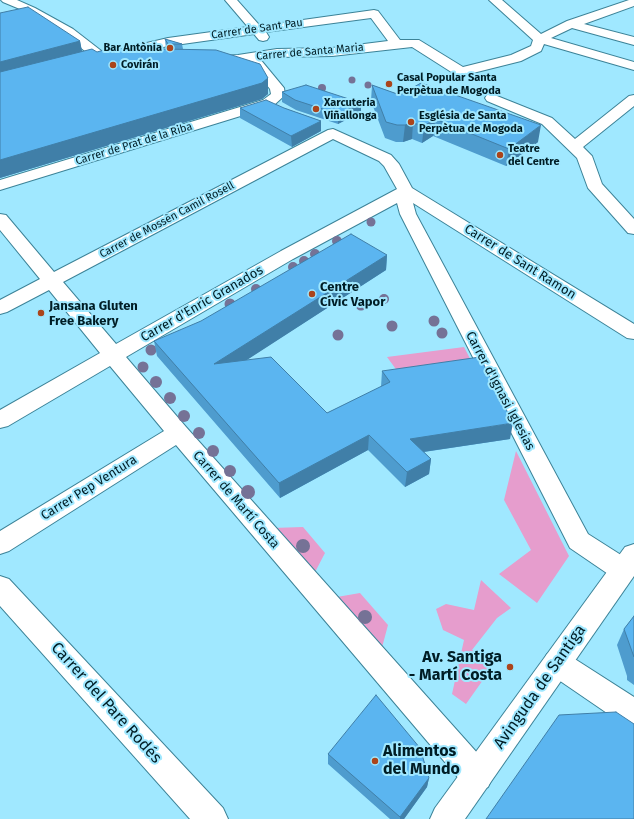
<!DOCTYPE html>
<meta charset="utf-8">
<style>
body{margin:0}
canvas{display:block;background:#a0e8ff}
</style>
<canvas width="634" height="819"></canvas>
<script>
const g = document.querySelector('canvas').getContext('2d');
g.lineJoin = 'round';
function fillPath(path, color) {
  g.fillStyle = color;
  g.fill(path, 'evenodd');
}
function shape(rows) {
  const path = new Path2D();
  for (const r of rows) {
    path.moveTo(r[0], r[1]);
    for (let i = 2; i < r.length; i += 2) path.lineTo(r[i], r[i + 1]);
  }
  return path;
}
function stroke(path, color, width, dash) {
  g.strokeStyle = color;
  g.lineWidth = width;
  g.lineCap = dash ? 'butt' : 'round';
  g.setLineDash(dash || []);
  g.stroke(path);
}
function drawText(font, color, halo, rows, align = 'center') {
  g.font = font + ' "Fira Sans",sans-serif';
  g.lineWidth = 4;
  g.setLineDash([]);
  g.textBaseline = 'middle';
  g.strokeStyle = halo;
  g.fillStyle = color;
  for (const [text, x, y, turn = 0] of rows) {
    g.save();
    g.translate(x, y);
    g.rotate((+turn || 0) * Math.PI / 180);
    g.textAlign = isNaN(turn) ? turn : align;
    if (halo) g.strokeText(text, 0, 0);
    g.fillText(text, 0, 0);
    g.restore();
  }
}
fillPath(shape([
 [464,347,477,372,406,383,387,357],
 [516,451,569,556,537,603,499,574,531,550,504,500],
 [303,527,325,553,313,576,272,528],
 [481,580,511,608,497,618,472,650,495,663,466,704,452,694,464,640,443,630,436,609,446,604,474,610],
 [360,593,388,625,380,655,331,598]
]), '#e69dcd');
const street = shape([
 [1,0,17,0,35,8,73,29,104,53,168,38,248,27,225,0,237,0,260,26,374,10,378,11,400,40,419,40,463,67,511,55,531,46,533,40,489,0,502,0,541,34,567,21,629,0,634,0,634,6,584,24,634,37,634,45,572,28,551,38,634,62,634,70,544,44,541,51,521,61,461,76,456,75,412,47,332,56,277,57,260,59,284,88,285,95,273,106,0,190,0,180,263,100,271,94,270,89,248,61,212,64,207,63,205,60,207,57,238,55,277,49,332,48,388,41,371,18,266,32,269,37,267,40,263,41,259,40,254,34,168,46,101,61,96,60,65,35,27,12,3,2,1,0],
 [492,94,552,118,575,139,629,96,634,95,634,106,583,147,592,156,602,184,634,219,634,234,628,233,588,188,577,158,542,124,487,101,485,98,487,95,492,94],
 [333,129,391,155,399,164,412,188,634,324,634,339,627,338,413,203,416,214,588,534,632,562,634,566,634,574,632,578,623,581,614,578,570,548,400,214,397,203,293,259,126,357,186,427,488,765,493,776,488,787,477,792,466,787,176,445,9,551,0,554,0,531,164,431,110,366,8,426,0,428,0,410,100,353,49,290,7,312,0,314,0,300,40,279,0,230,0,214,6,215,54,272,328,130,333,129],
 [333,139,379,161,384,166,397,189,281,251,116,344,63,282,333,139],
 [0,576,9,579,223,808,228,819,190,819,0,606,0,576],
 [557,650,567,654,634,697,634,728,623,724,547,672,543,663,547,654,557,650]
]);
const secondary = shape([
 [634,544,634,576,465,819,430,819,435,808,625,547,634,544]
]);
stroke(street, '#3c8398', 2);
stroke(secondary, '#3c8398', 2);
fillPath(street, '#fff');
fillPath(secondary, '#fff');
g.fillStyle = '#757296';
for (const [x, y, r] of [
 [352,80,3.5],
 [368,85,3.5],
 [322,88,4],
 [371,222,4.5],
 [337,241,5],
 [315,254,5],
 [304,261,5],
 [293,267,5],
 [256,289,5],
 [384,299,5],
 [230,304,5.5],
 [361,305,5.5],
 [434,321,5.5],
 [392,326,5.5],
 [442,333,5.5],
 [338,335,5.5],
 [151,350,5.5],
 [143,367,5.5],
 [156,382,6],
 [170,398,6],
 [184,416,6],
 [199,433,6],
 [213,451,6],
 [230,471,6],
 [248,492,7],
 [303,546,7],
 [365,617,7]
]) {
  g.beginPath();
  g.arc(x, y, r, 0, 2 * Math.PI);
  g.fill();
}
fillPath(shape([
 [0,13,80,41,82,52,97,52,166,49,165,39,182,44,183,49,268,94,262,99,0,178],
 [372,85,400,95,538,142,506,166,433,136,422,143,412,139,403,142,396,142,385,138,371,101],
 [282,92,361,103,361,112,338,124,296,110,282,102],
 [240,108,284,108,321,121,321,131,292,147,240,118],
 [387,255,386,270,246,360,327,413,381,387,382,371,510,439,424,452,431,459,429,474,405,487,368,450,280,498,157,356,154,341],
 [634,616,634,685,627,680,627,676,617,645,624,629],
 [328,754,429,778,427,787,404,819,390,819,328,764]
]), '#4e9cce');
fillPath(shape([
 [80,41,83,56,0,78,0,62],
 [268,78,268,94,262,99,0,178,0,160],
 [361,103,361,112,338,124,338,114],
 [435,119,433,136,422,143,424,126],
 [321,121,321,131,292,147,291,136],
 [413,123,412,139,403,142,405,125],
 [541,125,538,142,506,166,509,149],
 [387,255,386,270,216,380,214,364],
 [513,423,510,439,409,454,410,439],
 [369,435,368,450,280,498,279,483],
 [431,459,429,474,405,487,407,472],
 [429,778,427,787,404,819,400,819,400,817]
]), '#407fa8');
const building = shape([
 [28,7,80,41,0,62,0,13,28,7],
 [165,39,182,44,168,44,165,39],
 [111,48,216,50,260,64,268,78,262,83,0,160,0,72,92,49,97,52,111,48],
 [421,83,541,125,509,149,435,119,424,126,413,123,405,125,397,125,386,122,372,85,400,95,421,83],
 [306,85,361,103,338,114,295,100,282,92,306,85],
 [266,100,284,108,321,121,291,136,240,108,266,100],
 [351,234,387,255,214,364,271,357,327,413,390,382,382,371,480,357,513,423,410,439,431,459,407,472,369,435,279,483,154,341,201,321,351,234],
 [634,616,634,657,624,629,634,616],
 [376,695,420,748,429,778,400,817,328,754,376,695],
 [616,712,634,724,634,819,486,819,559,715,616,712]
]);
fillPath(building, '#5bb5f0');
stroke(building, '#407fa8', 1);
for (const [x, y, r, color] of [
 [170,48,4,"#ab451b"],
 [113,65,4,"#ab451b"],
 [389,84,4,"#ab451b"],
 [316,109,4,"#ab451b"],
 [411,122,4,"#ab451b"],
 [500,155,4,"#ab451b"],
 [312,294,4,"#ab451b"],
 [41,313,4,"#ab451b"],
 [510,667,4,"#ab451b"],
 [375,761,4,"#ab451b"]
]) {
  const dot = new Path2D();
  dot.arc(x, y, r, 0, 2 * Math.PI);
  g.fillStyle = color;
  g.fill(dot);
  stroke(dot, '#a0e8ff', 1.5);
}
drawText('11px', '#001d25', '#a0e8ff', [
 ["Carrer de Sant Pau",257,29,-8],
 ["Carrer de Santa Maria",310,52,-5],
 ["Carrer de Prat de la Riba",134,144,-17],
 ["Carrer de Mossèn Camil Rosell",167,220,-28]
]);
drawText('bold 11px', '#001d25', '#a0e8ff', [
 ["Bar Antònia",162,48,"right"],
 ["Covirán",121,65],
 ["Casal Popular Santa",397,78],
 ["Perpètua de Mogoda",397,91],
 ["Xarcuteria",324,103],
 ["Viñallonga",324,116],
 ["Església de Santa",419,116],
 ["Perpètua de Mogoda",419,129],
 ["Teatre",508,149],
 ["del Centre",508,162]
], 'left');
drawText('13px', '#001d25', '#a0e8ff', [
 ["Carrer de Sant Ramon",520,262,32],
 ["Carrer d'Enric Granados",202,304,-30],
 ["Carrer d'Ignasi Iglesias",500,391,62],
 ["Carrer Pep Ventura",89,488,-32],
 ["Carrer de Martí Costa",236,500,49]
]);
drawText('bold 13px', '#001d25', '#a0e8ff', [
 ["Centre",320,287],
 ["Cívic Vapor",320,302],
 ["Jansana Gluten",49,306],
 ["Free Bakery",49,321]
], 'left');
drawText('bold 16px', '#001d25', '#a0e8ff', [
 ["Av. Santiga",502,658],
 ["- Martí Costa",502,676],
 ["Alimentos",383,752,"left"],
 ["del Mundo",383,770,"left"]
], 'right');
drawText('16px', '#001d25', '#a0e8ff', [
 ["Avinguda de Santiga",540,687,-55],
 ["Carrer del Pare Rodés",106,703,48]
]);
</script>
